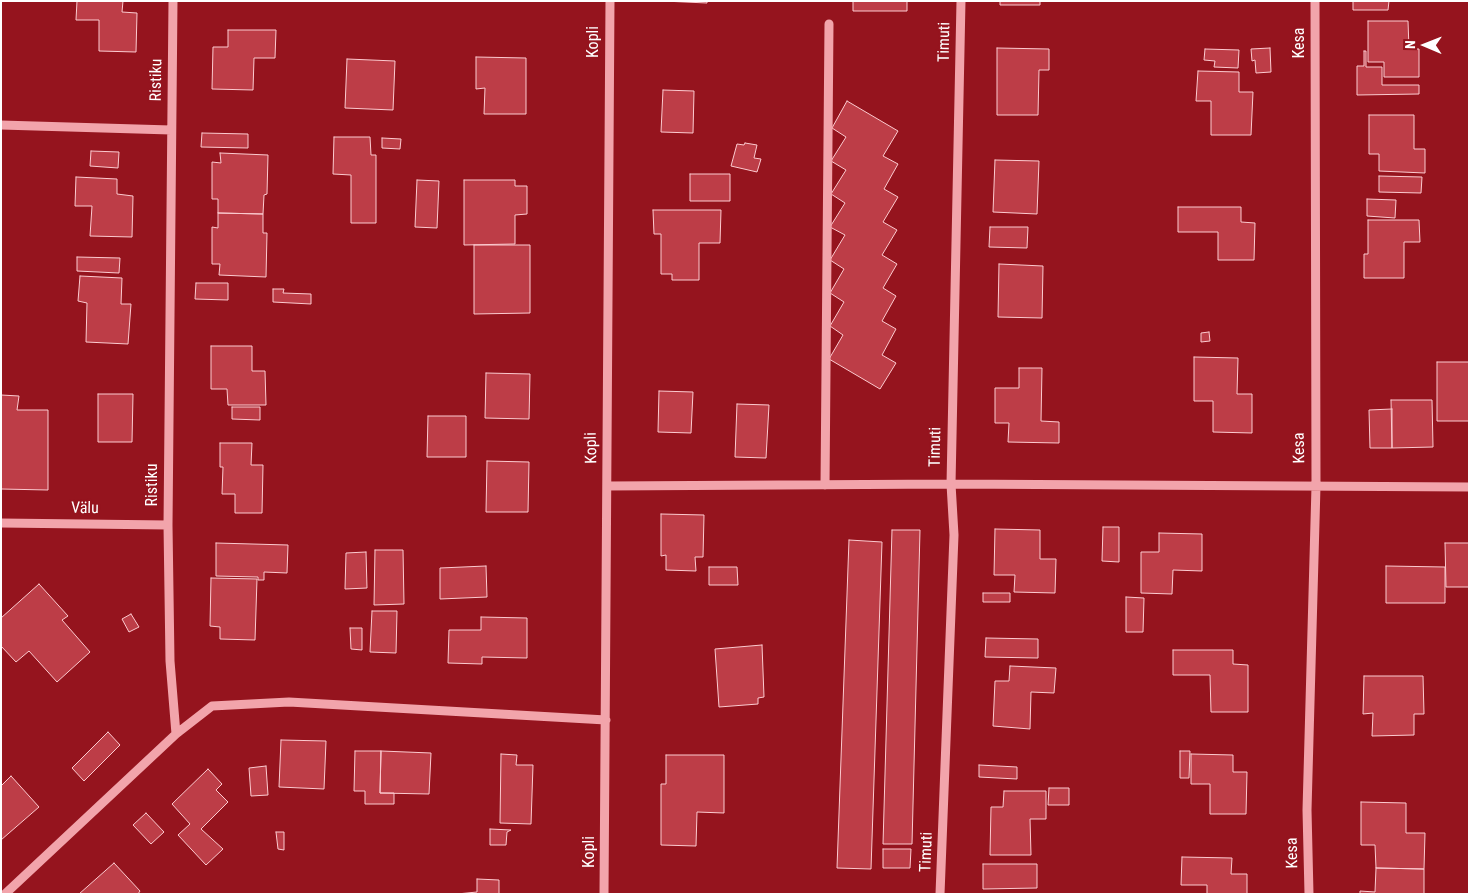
<!DOCTYPE html>
<meta charset="utf-8">
<style>
body{margin:0}
#map{position:relative;width:1470px;height:895px;overflow:hidden;background:#95141e;font-family:"Roboto Condensed",sans-serif}
canvas{display:block}
.frame{position:absolute;inset:0;border:2px solid #fff;pointer-events:none}
.north{position:absolute;left:1400px;top:20px;width:50px;height:50px;-webkit-text-stroke:4px #95141e;paint-order:stroke;rotate:271deg;font-size:14px;font-weight:700;line-height:20px;text-align:center;color:#fff}
.north::after{content:'';display:block;margin:auto;width:18px;height:22px;background:#fff;clip-path:polygon(50% 0,100% 100%,50% 72%,0 100%)}
</style>
<div id="map">
<canvas width="1470" height="895"></canvas>
<div class="frame"></div>
<div class="north">N</div>
</div>
<script>
const g = document.querySelector('canvas').getContext('2d');
g.lineJoin = 'round';
function fillPath(path, color) {
  g.fillStyle = color;
  g.fill(path, 'evenodd');
}
function shape(rows) {
  const path = new Path2D();
  for (const r of rows) {
    path.moveTo(r[0], r[1]);
    for (let i = 2; i < r.length; i += 2) path.lineTo(r[i], r[i + 1]);
  }
  return path;
}
function stroke(path, color, width, dash) {
  g.strokeStyle = color;
  g.lineWidth = width;
  g.lineCap = dash ? 'butt' : 'round';
  g.setLineDash(dash || []);
  g.stroke(path);
}
function drawText(font, color, halo, rows, align = 'center') {
  g.font = font + ' "Roboto Condensed",sans-serif';
  g.lineWidth = 4.5;
  g.setLineDash([]);
  g.textBaseline = 'middle';
  g.strokeStyle = halo;
  g.fillStyle = color;
  for (const [text, x, y, turn = 0] of rows) {
    g.save();
    g.translate(x, y);
    g.rotate((+turn || 0) * Math.PI / 180);
    g.textAlign = isNaN(turn) ? turn : align;
    if (halo) g.strokeText(text, 0, 0);
    g.fillText(text, 0, 0);
    g.restore();
  }
}
const building = shape([
 [77,1,123,1,122,12,137,13,136,52,99,51,99,20,76,20,77,1],
 [663,1,707,1,707,3,663,1],
 [853,1,907,1,907,11,853,11,853,1],
 [1000,1,1040,1,1040,5,1000,5,1000,1],
 [1353,1,1389,1,1388,10,1353,10,1353,1],
 [1368,21,1408,21,1409,49,1419,49,1419,77,1384,77,1384,62,1368,62,1368,21],
 [228,30,276,30,275,58,254,58,253,90,212,89,213,47,228,47,228,30],
 [997,48,1049,49,1049,70,1039,70,1038,115,997,115,997,48],
 [1270,48,1271,72,1256,73,1255,60,1252,61,1251,49,1270,48],
 [1205,49,1239,50,1238,68,1214,67,1215,61,1204,60,1205,49],
 [1364,51,1366,51,1366,67,1382,67,1382,85,1419,85,1419,94,1357,95,1357,66,1364,66,1364,51],
 [476,57,526,58,526,114,484,114,485,88,476,89,476,57],
 [347,59,395,61,393,110,345,108,347,59],
 [1198,71,1239,72,1239,92,1253,92,1251,135,1211,135,1211,101,1196,101,1198,71],
 [663,90,694,91,693,133,661,132,663,90],
 [847,101,898,131,883,156,898,164,884,189,898,197,883,222,897,230,882,255,897,264,883,288,896,296,882,321,896,329,882,355,896,363,880,389,829,359,843,335,830,326,844,302,830,293,844,269,830,260,845,235,830,227,845,203,831,194,846,170,831,161,846,137,832,128,847,101],
 [1369,115,1414,115,1414,149,1425,149,1425,173,1379,171,1379,154,1369,154,1369,115],
 [202,133,248,134,248,148,201,147,202,133],
 [334,137,370,137,371,155,376,155,376,223,351,223,351,175,333,174,334,137],
 [382,138,401,139,400,149,382,148,382,138],
 [745,143,757,145,754,158,761,159,757,172,731,166,737,144,744,145,745,143],
 [91,151,119,152,118,168,90,166,91,151],
 [220,153,268,155,267,194,264,195,263,214,218,213,218,199,212,199,212,162,221,163,220,153],
 [995,160,1039,161,1037,214,993,212,995,160],
 [690,174,730,174,730,201,690,201,690,174],
 [1379,176,1422,177,1421,193,1379,192,1379,176],
 [76,177,117,179,117,194,133,196,132,237,90,236,92,206,75,206,76,177],
 [417,180,439,181,437,228,415,227,417,180],
 [464,180,515,180,515,186,527,186,527,214,515,215,515,244,464,245,464,180],
 [1367,199,1396,200,1395,218,1367,216,1367,199],
 [1178,207,1241,207,1241,222,1255,223,1254,260,1218,260,1218,232,1178,232,1178,207],
 [653,210,721,210,720,243,699,243,699,280,672,280,672,274,661,274,661,234,654,234,653,210],
 [218,213,263,214,263,233,267,233,266,277,219,275,220,264,212,264,212,227,218,228,218,213],
 [1368,220,1419,220,1420,242,1404,242,1404,278,1364,278,1364,254,1368,254,1368,220],
 [990,227,1028,227,1027,248,989,247,990,227],
 [474,245,530,245,530,313,474,314,474,245],
 [77,257,120,258,119,273,77,271,77,257],
 [999,264,1043,266,1042,318,998,317,999,264],
 [80,276,122,278,121,304,131,304,128,344,86,342,87,303,78,301,80,276],
 [196,283,228,283,228,300,195,299,196,283],
 [273,289,284,289,283,293,311,294,311,304,273,302,273,289],
 [1209,332,1210,341,1201,342,1201,333,1209,332],
 [211,346,252,346,252,371,265,371,266,405,228,405,227,389,211,389,211,346],
 [1194,357,1238,358,1237,394,1252,394,1252,433,1213,432,1213,401,1194,401,1194,357],
 [1437,362,1469,362,1469,421,1437,421,1437,362],
 [1019,368,1042,368,1041,421,1059,422,1059,443,1008,442,1009,423,995,423,995,388,1019,388,1019,368],
 [486,373,530,374,529,419,485,418,486,373],
 [659,391,693,392,691,433,658,432,659,391],
 [98,394,133,394,132,442,98,442,98,394],
 [1,395,19,396,17,410,48,410,48,490,1,489,1,395],
 [1391,400,1432,400,1433,447,1392,448,1391,400],
 [737,404,769,405,766,458,735,457,737,404],
 [232,407,260,407,260,420,232,419,232,407],
 [1392,409,1392,448,1370,448,1369,410,1392,409],
 [428,416,466,416,466,457,427,457,428,416],
 [220,443,252,443,251,465,263,465,262,513,235,513,235,494,222,494,223,467,220,467,220,443],
 [487,461,529,462,528,512,486,512,487,461],
 [661,514,704,515,703,557,695,557,696,571,666,570,666,555,661,556,661,514],
 [1103,527,1119,527,1119,562,1102,561,1103,527],
 [995,529,1040,530,1040,559,1056,559,1055,593,1014,592,1015,575,994,575,995,529],
 [892,530,920,530,912,844,883,844,892,530],
 [1159,533,1202,534,1202,571,1173,570,1172,594,1141,593,1141,552,1159,552,1159,533],
 [849,540,882,542,871,869,837,868,849,540],
 [216,543,288,545,287,573,264,572,264,580,258,580,258,577,216,576,216,543],
 [1445,543,1469,543,1469,587,1446,587,1445,543],
 [375,550,403,550,404,604,374,605,375,550],
 [366,552,367,588,345,589,346,553,366,552],
 [486,566,487,597,440,599,440,568,486,566],
 [1386,566,1445,567,1445,603,1386,603,1386,566],
 [709,567,737,567,738,585,709,585,709,567],
 [211,578,257,579,255,640,220,639,220,627,210,626,211,578],
 [39,584,68,616,62,620,90,652,57,682,29,651,16,662,1,646,1,618,39,584],
 [983,593,1010,593,1010,602,983,602,983,593],
 [1126,597,1144,598,1143,632,1126,632,1126,597],
 [372,611,397,611,396,653,370,652,372,611],
 [131,614,139,627,129,632,122,619,131,614],
 [481,617,527,618,527,658,482,657,482,664,448,663,449,630,481,630,481,617],
 [350,628,362,628,362,650,351,649,350,628],
 [986,638,1038,639,1038,658,985,657,986,638],
 [762,645,764,697,758,698,758,704,719,707,715,649,762,645],
 [1173,650,1233,650,1233,664,1248,665,1248,712,1211,712,1210,675,1173,675,1173,650],
 [1010,666,1056,668,1054,693,1031,692,1030,729,993,726,995,681,1009,681,1010,666],
 [1364,676,1423,676,1424,714,1414,714,1414,735,1372,736,1373,713,1363,714,1364,676],
 [108,732,120,745,84,781,72,768,108,732],
 [281,740,326,741,324,789,279,787,281,740],
 [355,751,381,751,380,793,394,793,394,804,365,804,365,791,354,791,355,751],
 [381,751,431,753,429,794,380,793,381,751],
 [1180,751,1190,751,1189,778,1180,778,1180,751],
 [501,754,517,755,516,765,533,765,531,824,500,823,501,754],
 [1191,754,1233,755,1233,772,1247,772,1246,814,1210,814,1210,784,1191,784,1191,754],
 [666,755,724,755,724,813,697,812,696,846,661,845,661,784,666,784,666,755],
 [979,765,1017,767,1017,779,979,777,979,765],
 [266,766,268,795,251,796,249,768,266,766],
 [208,769,222,784,216,790,228,802,201,829,223,849,206,865,178,835,190,824,172,804,208,769],
 [11,776,39,807,1,840,1,786,11,776],
 [1049,788,1069,788,1069,805,1048,805,1049,788],
 [1004,791,1046,791,1046,819,1030,819,1031,855,990,855,991,807,1003,807,1004,791],
 [1361,802,1406,803,1406,833,1425,833,1424,869,1376,868,1375,845,1361,845,1361,802],
 [146,813,164,832,151,844,133,825,146,813],
 [490,829,511,830,507,832,506,845,490,845,490,829],
 [276,832,284,832,284,850,278,849,276,832],
 [883,849,911,849,910,868,883,868,883,849],
 [1182,857,1232,858,1231,874,1247,874,1247,894,1207,894,1207,885,1181,885,1182,857],
 [114,863,140,891,138,894,79,894,114,863],
 [983,864,1037,864,1037,888,983,889,983,864],
 [1376,868,1424,869,1424,894,1360,894,1360,891,1375,892,1376,868],
 [477,879,499,880,499,894,457,894,477,892,477,879]
]);
fillPath(building, '#bd3d47');
stroke(building, '#fccbd0', 1);
stroke(shape([
 [1,125,171,130],
 [825,485,829,24],
 [607,486,951,484,1469,487],
 [1,523,168,525],
 [176,734,212,706,289,702,606,720],
 [5,894,176,734,170,661,168,525,173,1],
 [604,894,610,1],
 [940,894,954,535,951,484,961,1],
 [1309,894,1307,810,1316,486,1315,1]
]), '#f2a4ab', 9);
drawText('16px', '#fff', '#95141e', [
 ["Kopli",594,42,-90],
 ["Timuti",945,42,-89],
 ["Kesa",1300,43,-90],
 ["Ristiku",157,80,-89],
 ["Timuti",936,447,-89],
 ["Kopli",592,448,-91],
 ["Kesa",1300,448,-91],
 ["Ristiku",153,485,-90],
 ["Välu",85,509,1],
 ["Kopli",590,852,-90],
 ["Timuti",927,852,-88],
 ["Kesa",1293,853,-91]
]);
</script>
